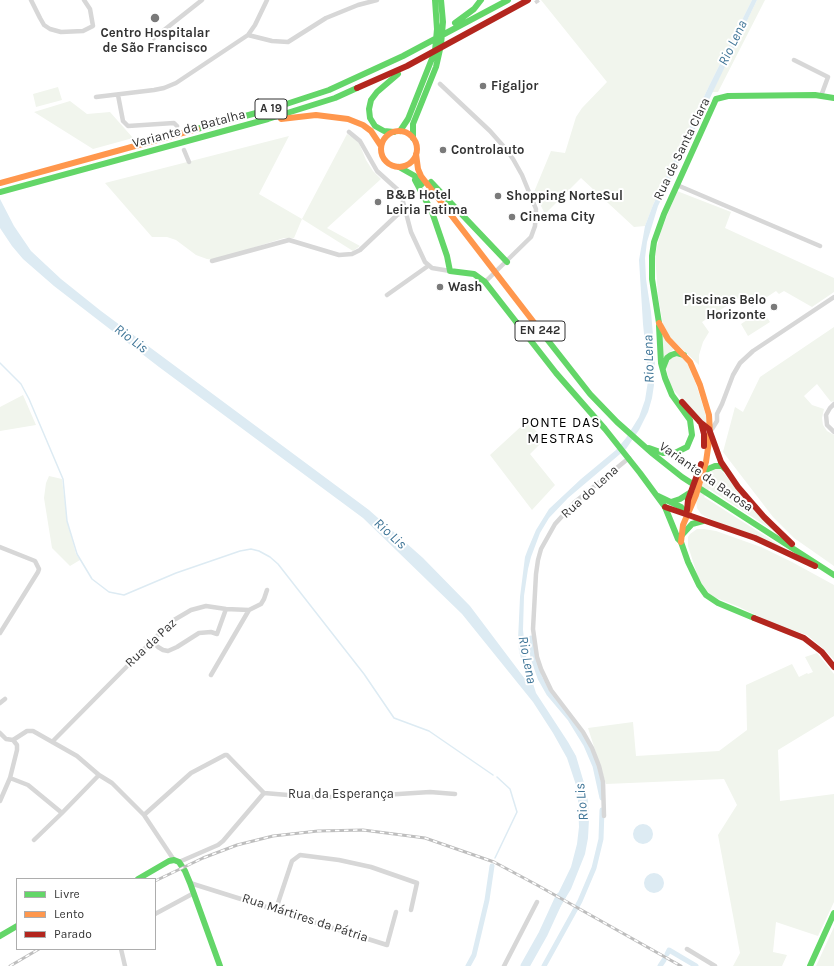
<!DOCTYPE html>
<meta charset="utf-8">
<style>
body{margin:0}
#map{position:relative;width:834px;height:966px;overflow:hidden;background:#fff;font-family:Karla,sans-serif}
canvas{display:block}
.legend{position:absolute;left:16px;top:878px;width:140px;height:72px;box-sizing:border-box;background:#fff;border:1px solid #adadad;margin:0;padding:5px 7px;list-style:none;font-size:12px;color:#333}
.legend li{display:flex;align-items:center;gap:8px;height:20px}
.legend b{width:20px;border:1px solid #adadad}
</style>
<div id="map">
<canvas width="834" height="966"></canvas>
<ul class="legend">
<li><b style="height:5px;background:#63d668"></b>Livre</li>
<li><b style="height:5px;background:#ff974d"></b>Lento</li>
<li><b style="height:5px;background:#b3261e"></b>Parado</li>
</ul>
</div>
<script>
const g = document.querySelector('canvas').getContext('2d');
g.lineJoin = 'round';
function fillPath(path, color) {
  g.fillStyle = color;
  g.fill(path, 'evenodd');
}
function shape(rows) {
  const path = new Path2D();
  for (const r of rows) {
    if (r.length === 3) {
      path.moveTo(r[0] + r[2], r[1]);
      path.arc(r[0], r[1], r[2], 0, 2 * Math.PI);
      continue;
    }
    path.moveTo(r[0], r[1]);
    for (let i = 2; i < r.length; i += 2) path.lineTo(r[i], r[i + 1]);
  }
  return path;
}
function stroke(path, color, width, dash) {
  g.strokeStyle = color;
  g.lineWidth = width;
  g.lineCap = dash ? 'butt' : 'round';
  g.setLineDash(dash || []);
  g.stroke(path);
}
function drawText(font, color, halo, rows, align = 'center') {
  g.font = font + ' Karla,sans-serif';
  g.lineWidth = 4;
  g.setLineDash([]);
  g.textBaseline = 'middle';
  g.strokeStyle = halo;
  g.fillStyle = color;
  for (const [text, x, y, turn = 0] of rows) {
    g.save();
    g.translate(x, y);
    g.rotate((+turn || 0) * Math.PI / 180);
    g.textAlign = isNaN(turn) ? turn : align;
    if (halo) g.strokeText(text, 0, 0);
    g.fillText(text, 0, 0);
    g.restore();
  }
}
fillPath(shape([
 [541,0,752,0,709,86,653,205,645,226,634,227,581,178,545,214,534,192,551,151,565,153,576,117,582,108,607,82],
 [757,0,765,0,718,92,712,92],
 [58,87,62,100,36,107,33,94],
 [70,101,87,114,110,112,133,138,93,149,34,112],
 [347,134,355,139,359,143,366,160,373,171,381,179,327,228,360,246,353,251,302,219,294,238,284,238,214,260,207,259,196,255,176,240,167,237,152,237,105,183,289,136,259,194,302,219],
 [677,191,731,212,725,228,834,278,834,292,812,307,784,291,779,294,776,291,752,307,743,295,702,322,709,332,703,342,699,355,699,365,670,337,663,325,658,295,655,255,661,231],
 [762,310,770,322,748,336,741,324],
 [834,327,834,401,831,402,817,384,804,396,812,405,824,409,822,418,823,425,827,431,834,435,834,566,794,538,773,517,723,452,735,407,743,412,760,377],
 [661,334,674,349,666,355,663,361],
 [680,356,687,363,696,384,706,416,707,425,683,401,671,387,666,368,671,357],
 [23,395,36,425,0,431,0,407],
 [527,421,544,440,530,454,555,485,532,510,490,455],
 [714,469,720,469,722,471,745,499,777,533,709,489,704,497,787,550,710,519,701,514,697,508,696,501,705,476],
 [49,476,62,479,67,521,76,554,80,560,70,566,52,548,44,498,46,483],
 [697,529,704,529,716,531,761,547,792,562,834,585,834,660,825,650,807,635,777,625,737,606,711,596,704,587,698,577,688,546,688,537,690,534],
 [817,653,834,674,834,716,778,750,780,801,834,794,834,902,818,936,776,922,773,952,787,955,782,966,733,966,740,953,718,835,737,805,724,779,606,784,588,728,633,722,636,756,719,751,747,730,746,685,792,664,799,677,807,673,808,674,813,672,805,657],
 [834,927,834,966,816,966]
]), '#f1f5ed');
fillPath(shape([
 [752,0,757,0,658,206,647,242,645,258,646,279,651,312,655,358,654,385,652,398,648,412,639,430,626,449,568,498,549,518,540,533,531,557,528,569,524,596,523,630,526,656,530,674,536,693,568,742,576,756,584,783,588,801,589,819,588,838,585,854,571,889,559,909,557,909,554,907,553,904,571,867,577,844,579,827,578,799,576,785,567,758,553,733,533,702,462,614,363,518,159,367,54,286,23,259,12,246,0,228,0,199,14,226,31,251,61,279,101,311,369,510,423,558,470,606,528,683,519,651,518,640,520,597,525,557,528,549,536,530,549,509,581,479,616,450,626,438,639,417,645,400,648,381,647,364,643,324,639,260,645,226,653,205,709,86],
 [643,834,10],
 [654,883,10]
]), '#ddebf3');
stroke(shape([
 [0,363,21,384,29,399,63,479,67,521,77,554,92,579,109,592,124,595,176,573,240,551,251,549,259,551,270,557,278,564,364,674,394,718,429,731,493,775],
 [495,858,517,812,510,789,497,777]
]), '#ddebf3', 1.5);
stroke(shape([
 [531,638,533,658,540,678,549,694,570,719,586,745,595,766,602,798],
 [667,954,669,950,696,966],
 [468,966,474,955,487,900,492,866],
 [544,966,580,901,594,868,601,839,602,810],
 [660,966,664,960]
]), '#ddebf3', 5);
stroke(shape([
 [525,966,543,934,560,897]
]), '#ddebf3', 9);
stroke(shape([
 [536,0,538,3]
]), '#d6d6d6', 4.5, [4.5, 2]);
stroke(shape([
 [31,0,40,18,44,25,50,29,61,32,83,31,93,26,90,9,84,0],
 [248,35,272,41,288,42,326,18,358,5,377,0],
 [154,38,202,0],
 [794,60,828,77,821,96],
 [440,84,490,131,505,148,513,159,522,175,536,209,535,226,531,237,485,282],
 [118,95,123,121,128,126,174,123,177,126],
 [96,97,154,90,164,88,176,83,248,35,255,25,267,0],
 [349,132,360,141,377,171,398,190,401,194,411,232,425,262,432,268,450,271],
 [184,150,189,162],
 [677,185,820,246],
 [212,261,289,240,339,255,352,254,360,250,397,215,406,211],
 [387,295,428,266],
 [834,404,830,408,826,415,827,425,834,432],
 [709,429,712,429,717,421,717,414,722,404,733,375,740,363,753,351,834,297],
 [0,547,35,561,39,569,38,572,0,633],
 [152,641,158,647,163,650,168,651,177,647,199,633,211,632,217,634,226,609],
 [211,675,249,610],
 [0,703,5,699],
 [0,733,6,739,13,740,27,731,33,731,77,756,99,775,112,783,144,815,174,860],
 [52,742,165,628,174,620,191,610,206,606,226,609,249,610,261,604,264,599,267,590],
 [10,778,28,785,62,813,34,840],
 [0,801,10,778,17,750,17,745,13,740],
 [62,813,99,775],
 [144,815,191,773,225,755,227,755,264,793,312,797,352,797,430,792,455,794],
 [604,816,603,782,599,766,592,748,583,732,551,690,541,669,537,657,533,629,536,574,538,560,541,549,555,524,575,502,629,458],
 [179,862,218,845,223,841,264,793],
 [190,883,387,945,396,912],
 [276,909,292,861,300,855,339,860,371,867,417,883,411,910],
 [155,914,194,893],
 [121,949,125,966],
 [687,949,715,966],
 [504,966,537,902]
]), '#d7d7d7', 4.5);
stroke(shape([
 [455,23,474,9,481,0],
 [197,129,271,109,329,90,403,56,508,0],
 [400,131,408,119,435,51,437,29,435,0],
 [394,132,384,131,375,126,370,118,369,109,371,100,377,92,398,74],
 [413,138,413,124,436,67,441,45,443,22,441,0],
 [399,167,415,176,422,184],
 [415,180,432,212,447,256,450,271],
 [431,182,507,262],
 [0,192,268,119,335,98,357,88],
 [450,271,474,274,485,282,556,373,605,429,640,473,665,507,678,539,681,542,688,562,699,585,706,595,718,603,754,618],
 [659,323,652,279,652,256,654,242,664,214,716,99,728,96,815,95,834,98],
 [539,329,590,394,617,422,653,454,682,477,834,575],
 [663,368,667,358,671,355,677,353,684,355],
 [649,448,663,453,675,453,687,447,692,435,690,420,672,395,665,378,661,363,659,326],
 [701,472,715,466,722,466,725,469],
 [658,496,681,507,687,514],
 [671,502,680,499,691,492],
 [681,536,692,524,703,521],
 [138,879,169,861,174,860,179,862,185,871,190,883,220,966],
 [0,936,17,926],
 [810,966,834,913]
]), '#63d668', 6);
stroke(shape([
 [281,119,316,115,348,119,363,125,371,131,381,146],
 [399,149,18],
 [416,154,418,169,421,176,539,329],
 [0,183,197,129],
 [659,323,668,339,690,362,700,385,709,415,710,434,706,462,696,495,683,525,681,542]
]), '#ff974d', 6);
stroke(shape([
 [357,88,407,66,528,0],
 [682,402,701,423,704,434,704,446],
 [700,422,709,429,721,462,738,487,764,517,792,544],
 [665,507,755,538,815,566],
 [687,510,688,500,701,464],
 [754,618,804,638,822,652,834,667]
]), '#b3261e', 6);
const rail = shape([
 [155,881,203,858,237,845,273,836,318,831,363,830,425,838,494,862,537,885,681,966],
 [10,966,39,949]
]);
stroke(rail, '#bebebe', 3);
stroke(rail, '#fff', 1.5, [4.5]);
for (const [x, y, r, color] of [
 [155,18,5,"#7a7a7a"],
 [483,86,4,"#7a7a7a"],
 [443,150,4,"#7a7a7a"],
 [498,196,4,"#7a7a7a"],
 [378,202,4,"#7a7a7a"],
 [512,217,4,"#7a7a7a"],
 [440,287,4,"#7a7a7a"],
 [774,307,4,"#7a7a7a"]
]) {
  const dot = new Path2D();
  dot.arc(x, y, r, 0, 2 * Math.PI);
  g.fillStyle = color;
  g.fill(dot);
  stroke(dot, '#fff', 1.5);
}
for (const [x, y, w] of [
 [271,109,32],
 [540,331,50]
]) {
  const box = new Path2D();
  box.roundRect(x - w / 2, y - 10, w, 20, 3);
  g.fillStyle = '#fff';
  g.fill(box);
  stroke(box, '#333', 1);
}
drawText('bold 12px', '#333', null, [
 ["A 19",271,109],
 ["EN 242",540,331]
]);
drawText('bold 13px', '#333', '#fff', [
 ["Centro Hospitalar",155,33,"center"],
 ["de São Francisco",155,48,"center"],
 ["Figaljor",491,86],
 ["Controlauto",451,150],
 ["B&B Hotel",386,195],
 ["Leiria Fatima",386,210],
 ["Shopping NorteSul",506,196],
 ["Cinema City",520,217],
 ["Wash",448,287],
 ["Piscinas Belo",766,300,"right"],
 ["Horizonte",766,315,"right"]
], 'left');
drawText('13px', '#333', '#fff', [
 ["Variante da Batalha",189,129,-15],
 ["Rua de Santa Clara",682,149,-64],
 ["Variante da Barosa",706,477,35],
 ["Rua do Lena",590,492,-42],
 ["Rua da Paz",151,643,-43],
 ["Rua da Esperança",341,794],
 ["Rua Mártires da Pátria",305,918,18]
]);
drawText('italic 14px', '#3f7597', '#fff', [
 ["Rio Lena",733,43,-64],
 ["Rio Lis",131,339,37],
 ["Rio Lena",649,359,-92],
 ["Rio Lis",390,534,42],
 ["Rio Lena",527,660,79],
 ["Rio Lis",582,802,-96]
]);
g.letterSpacing = '1px';
drawText('14px', '#000', '#fff', [
 ["PONTE DAS",561,423],
 ["MESTRAS",561,439]
]);
g.letterSpacing = '0px';
</script>
